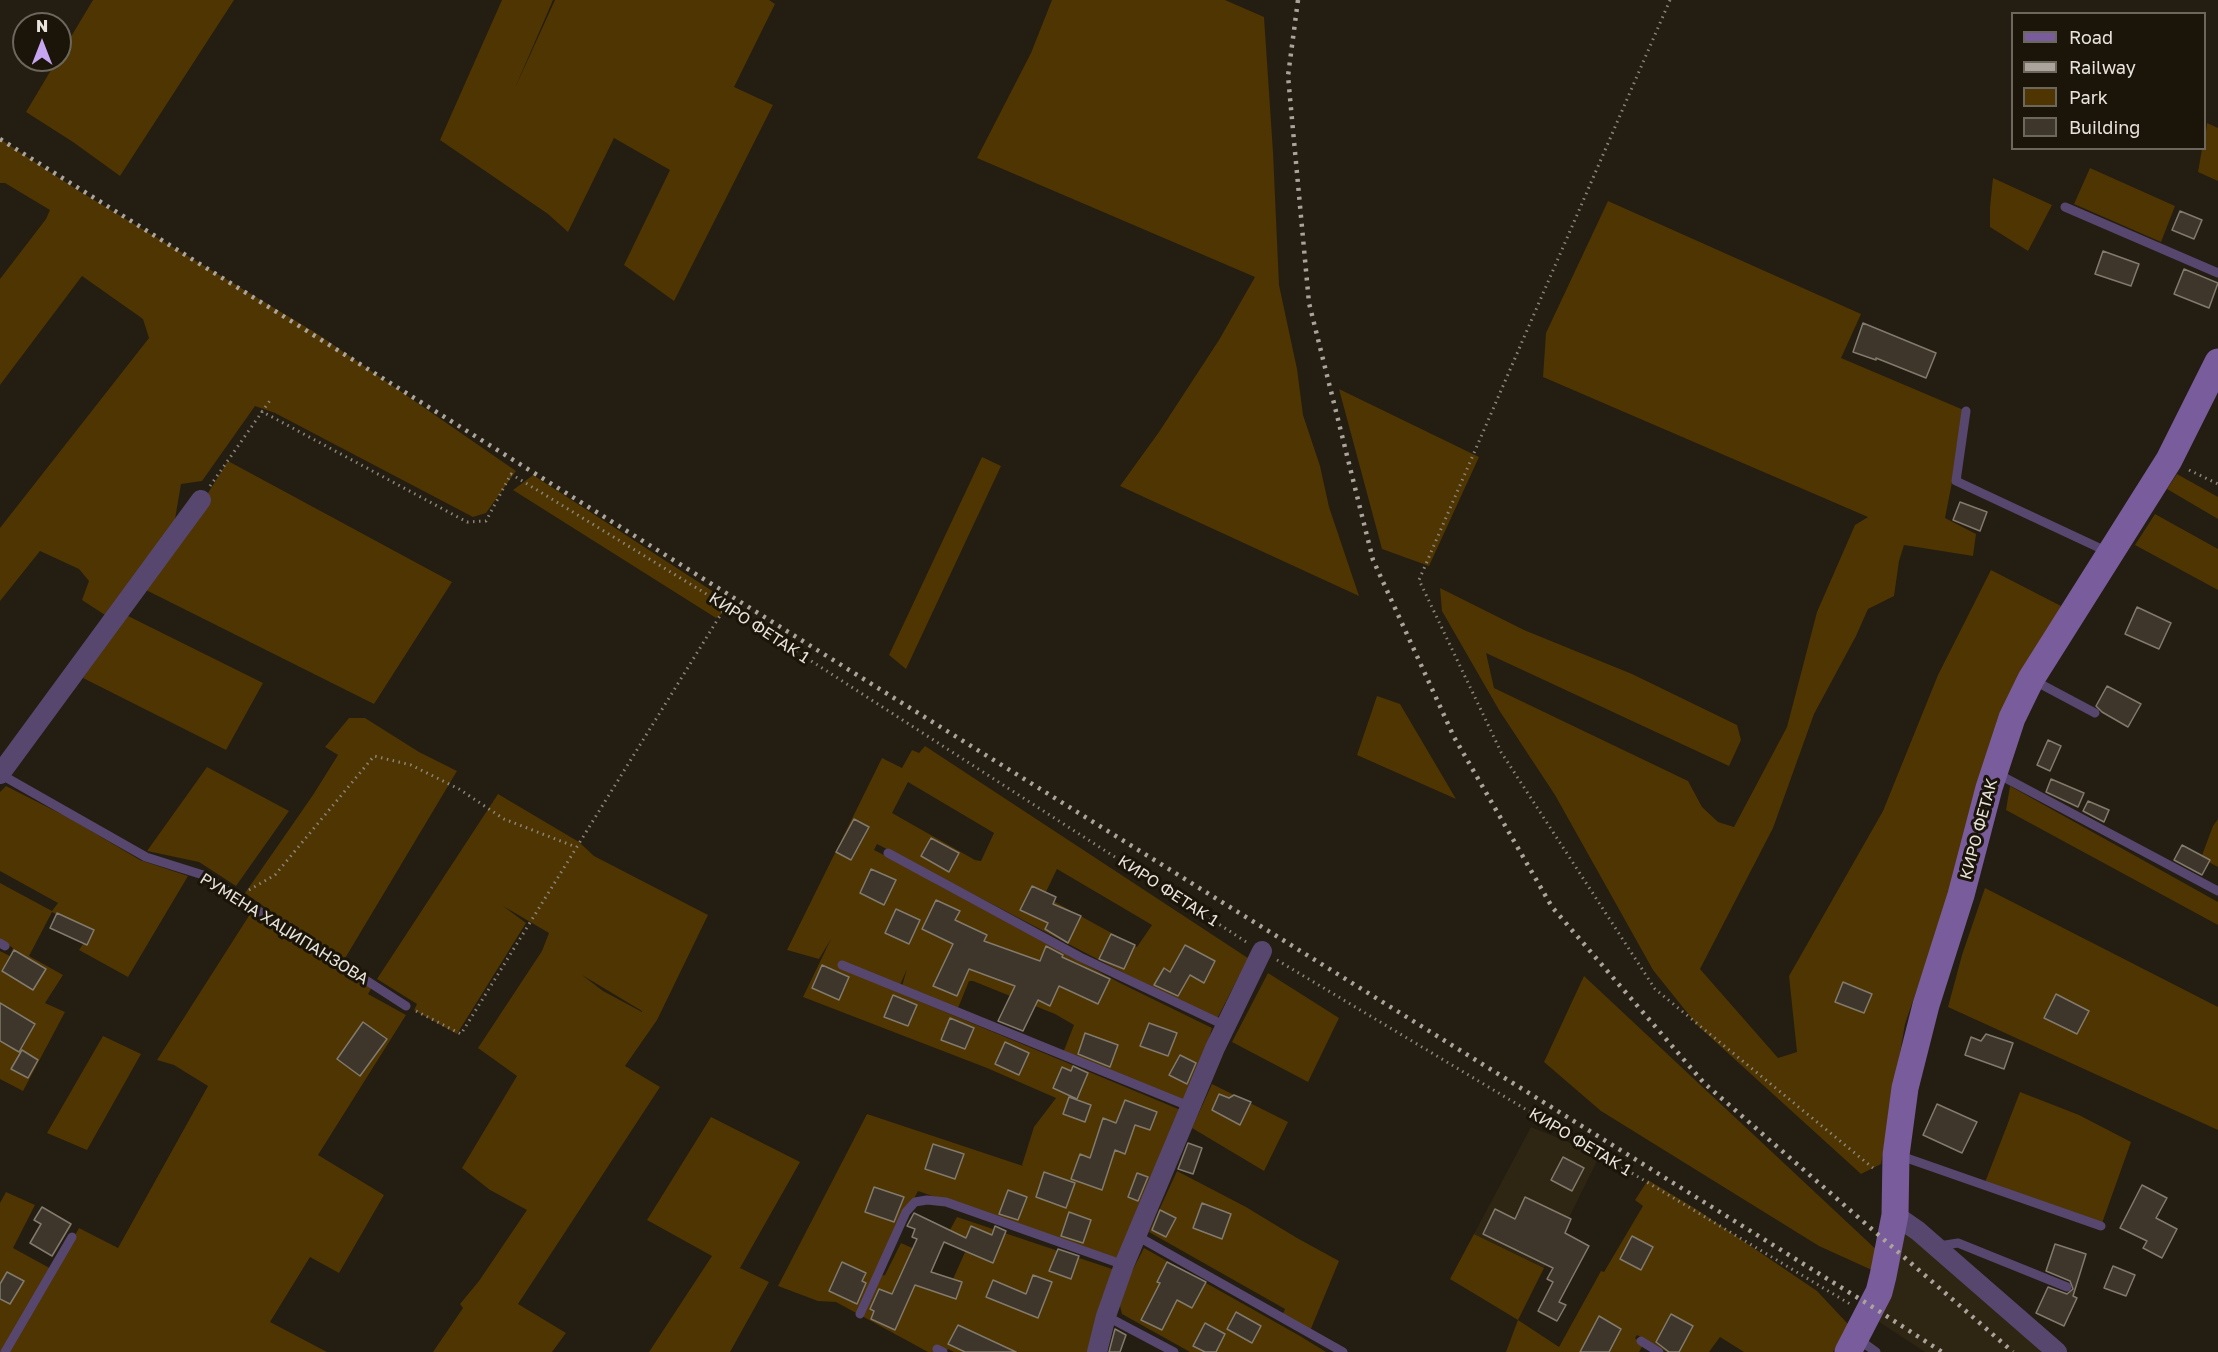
<!DOCTYPE html>
<meta charset="utf-8">
<style>
body{margin:0}
#map{position:relative;width:2218px;height:1352px;overflow:hidden;background:#241d12;font-family:"Golos Text",sans-serif}
canvas{display:block}
.legend{position:absolute;left:2011px;top:12px;width:195px;height:138px;box-sizing:border-box;background:#1a1409;border:2px solid #6c675d;margin:0;padding:8px 10px;list-style:none;font-size:18px;color:#e8e3dc}
.legend li{display:flex;align-items:center;gap:12px;height:30px}
.legend b{width:30px;border:2px solid #6c675d}
.north{position:absolute;left:12px;top:12px;width:60px;height:60px;box-sizing:border-box;background:#1a1409;border:2px solid #6c675d;border-radius:50%;rotate:0deg;font-size:16px;font-weight:700;line-height:24px;text-align:center;color:#e8e3dc}
.north::after{content:'';display:block;margin:auto;width:21px;height:27px;background:#c6a6f0;clip-path:polygon(50% 0,100% 100%,50% 72%,0 100%)}
</style>
<div id="map">
<canvas width="2218" height="1352"></canvas>
<ul class="legend">
<li><b style="height:8px;background:#785c9b"></b>Road</li>
<li><b style="height:8px;background:#aaa49c"></b>Railway</li>
<li><b style="height:16px;background:#4e3501"></b>Park</li>
<li><b style="height:16px;background:#3e362a"></b>Building</li>
</ul>
<div class="north">N</div>
</div>
<script>
const g = document.querySelector('canvas').getContext('2d');
g.lineJoin = 'round';
function fillPath(path, color) {
  g.fillStyle = color;
  g.fill(path, 'evenodd');
}
function shape(rows) {
  const path = new Path2D();
  for (const r of rows) {
    path.moveTo(r[0], r[1]);
    for (let i = 2; i < r.length; i += 2) path.lineTo(r[i], r[i + 1]);
  }
  return path;
}
function stroke(path, color, width, dash) {
  g.strokeStyle = color;
  g.lineWidth = width;
  g.lineCap = dash ? 'butt' : 'round';
  g.setLineDash(dash || []);
  g.stroke(path);
}
function drawText(font, color, halo, rows, align = 'center') {
  g.font = font + ' "Golos Text",sans-serif';
  g.lineWidth = 6;
  g.setLineDash([]);
  g.textBaseline = 'middle';
  g.strokeStyle = halo;
  g.fillStyle = color;
  for (const [text, x, y, turn = 0] of rows) {
    g.save();
    g.translate(x, y);
    g.rotate((+turn || 0) * Math.PI / 180);
    g.textAlign = isNaN(turn) ? turn : align;
    if (halo) g.strokeText(text, 0, 0);
    g.fillText(text, 0, 0);
    g.restore();
  }
}
fillPath(shape([
 [1531,1127,1600,1155,1544,1268,1474,1234],
 [1904,1231,2057,1352,1925,1352,1867,1314]
]), '#2f2513');
fillPath(shape([
 [93,0,234,0,120,176,73,142,26,112,57,60,60,60,60,55],
 [502,0,553,0,515,88,555,0,769,0,775,4,734,87,773,105,674,301,624,265,670,170,614,138,568,232,548,214,440,140],
 [1052,0,1225,0,1264,17,1273,152,1279,285,1297,369,1303,415,1320,466,1329,507,1359,596,1120,486,1159,432,1219,340,1255,277,977,158,1031,53],
 [2207,123,2218,128,2218,181,2198,172,2202,149,2204,148],
 [0,139,79,191,316,333,516,471,486,513,473,517,275,413,255,406,202,481,181,484,174,525,108,617,82,600,89,581,79,569,40,551,0,601,0,528,149,338,143,319,82,276,0,385,0,279,46,219,50,210,5,183,0,183],
 [2090,168,2175,206,2161,242,2074,204],
 [1993,178,2052,205,2028,251,1990,227,1990,207],
 [1608,201,1861,314,1841,358,1966,411,1945,518,1976,534,1973,556,1904,545,1899,561,1894,596,1868,609,1856,636,1814,714,1773,828,1700,969,1778,1058,1797,1052,1789,976,1883,811,1938,675,1991,570,2061,606,1941,919,1905,1024,1881,1164,1861,1174,1697,1025,1653,970,1555,795,1499,710,1442,611,1440,588,1524,630,1632,674,1737,725,1741,740,1729,766,1486,653,1494,688,1688,781,1702,807,1718,822,1734,827,1787,727,1817,612,1855,525,1868,517,1543,377,1546,333],
 [1339,389,1479,457,1429,566,1382,549],
 [982,457,1001,466,906,669,889,655],
 [228,461,452,582,374,704,142,588,173,549],
 [2177,474,2218,497,2218,519,2167,489],
 [533,475,734,605,716,618,513,490],
 [2155,514,2218,549,2218,590,2135,545],
 [124,614,263,683,226,750,83,678],
 [1377,696,1400,704,1456,799,1357,755],
 [349,718,365,718,419,752,457,771,344,960,308,938,245,893,313,795,338,755,325,747],
 [925,746,1257,964,1248,980,1239,976,1216,1021,877,844,874,850,910,868,936,884,1120,983,1212,1028,1198,1077,1181,1104,1063,1053,1074,1025,1055,1014,973,981,969,981,958,1008,902,986,907,969,897,992,1183,1111,1122,1262,918,1191,873,1277,885,1275,901,1243,937,1259,931,1271,953,1279,966,1250,944,1241,957,1217,1118,1271,1091,1352,954,1352,948,1349,946,1352,928,1352,836,1302,818,1301,778,1286,867,1114,1023,1166,1022,1165,1034,1127,1056,1098,987,1068,803,997,831,939,819,959,787,950,882,758,902,768,912,750,919,753],
 [908,782,994,833,981,861,975,860,892,813],
 [1057,869,1152,925,1137,947,1044,896],
 [207,767,289,811,236,886,199,862,147,851],
 [6,786,71,819,140,860,188,876,128,977,79,950,91,932,52,912,29,956,63,975,45,1003,65,1012,23,1091,0,1079,0,951,10,956,13,948,0,940,0,883,52,911,58,903,0,871,0,792],
 [2010,786,2218,902,2218,925,2006,810],
 [498,794,579,842,594,856,708,915,657,1020,625,1066,660,1087,518,1304,566,1333,552,1352,433,1352,463,1308,460,1304,479,1281,527,1210,490,1190,462,1168,517,1076,478,1048,542,951,549,933,503,906,526,923,457,1034,414,1010,417,1004,377,979],
 [582,975,642,1011,642,1012,603,991],
 [2218,819,2218,867,2201,858,2213,826],
 [1985,888,2218,1007,2218,1130,1948,1007,1962,955],
 [252,911,372,987,368,994,406,1015,318,1155,384,1195,339,1273,310,1257,270,1322,327,1352,0,1352,0,1203,6,1192,35,1205,13,1248,55,1271,79,1228,118,1248,208,1086,174,1065,157,1060],
 [1268,973,1339,1018,1308,1082,1232,1042],
 [1584,976,1881,1254,1874,1271,1819,1246,1601,1111,1544,1062],
 [103,1036,141,1054,87,1150,47,1133],
 [1212,1084,1288,1122,1264,1171,1192,1128],
 [2020,1092,2079,1115,2131,1142,2101,1226,1984,1185],
 [711,1117,800,1162,740,1268,769,1282,730,1352,649,1352,712,1256,647,1220],
 [1177,1171,1246,1207,1297,1238,1339,1261,1310,1331,1282,1316,1285,1309,1149,1232],
 [1648,1180,1696,1209,1817,1291,1848,1324,1833,1352,1744,1352,1720,1337,1709,1352,1667,1352,1637,1335,1635,1338,1643,1345,1639,1352,1506,1352,1518,1320,1450,1279,1474,1234,1544,1268,1518,1320,1559,1347,1601,1271,1604,1272,1643,1206,1635,1200],
 [1144,1248,1300,1336,1326,1352,1190,1352,1122,1314,1120,1306,1129,1277]
]), '#4e3501');
const building = shape([
 [2180,211,2202,220,2194,239,2172,230,2180,211],
 [2103,251,2139,264,2131,286,2095,274,2103,251],
 [2184,269,2218,283,2209,308,2174,294,2184,269],
 [1863,323,1936,353,1926,378,1876,358,1876,360,1853,352,1863,323],
 [1960,502,1987,512,1980,531,1953,520,1960,502],
 [2137,607,2171,623,2159,649,2125,634,2137,607],
 [2107,686,2141,704,2128,727,2102,712,2096,706,2107,686],
 [2048,740,2061,746,2050,771,2037,765,2048,740],
 [2051,779,2084,793,2078,807,2046,792,2051,779],
 [2088,801,2109,810,2104,822,2083,811,2088,801],
 [854,819,869,827,851,860,836,852,854,819],
 [931,838,959,853,949,872,921,856,931,838],
 [2182,845,2210,860,2202,875,2174,860,2182,845],
 [871,869,896,880,884,905,860,893,871,869],
 [1032,886,1056,897,1053,904,1081,916,1068,943,1045,929,1048,923,1020,910,1032,886],
 [936,900,960,911,955,920,987,935,984,941,1040,961,1046,946,1063,955,1062,957,1110,979,1098,1004,1059,986,1050,1006,1038,1000,1023,1031,998,1021,1015,986,969,969,957,996,933,986,953,944,922,929,936,900],
 [896,909,920,920,909,944,885,933,896,909],
 [57,913,94,930,87,945,50,928,57,913],
 [1111,934,1135,945,1124,969,1099,959,1111,934],
 [1185,945,1215,961,1204,983,1190,975,1178,996,1154,985,1164,968,1170,972,1185,945],
 [14,950,46,969,33,990,2,971,14,950],
 [822,965,849,977,839,1000,812,988,822,965],
 [1843,982,1872,994,1864,1013,1835,1002,1843,982],
 [2056,994,2089,1011,2077,1034,2044,1018,2056,994],
 [893,995,917,1005,908,1026,884,1017,893,995],
 [0,1003,35,1024,19,1052,0,1041,0,1003],
 [950,1018,974,1028,965,1049,941,1040,950,1018],
 [363,1022,387,1039,360,1076,337,1059,363,1022],
 [1149,1023,1177,1033,1168,1056,1140,1046,1149,1023],
 [1085,1033,1118,1045,1110,1067,1078,1054,1085,1033],
 [1986,1034,2013,1043,2004,1069,1965,1055,1971,1037,1981,1041,1986,1034],
 [1005,1042,1029,1053,1019,1075,995,1064,1005,1042],
 [22,1050,38,1060,28,1078,11,1069,22,1050],
 [1180,1055,1196,1063,1187,1084,1169,1075,1180,1055],
 [1073,1066,1088,1073,1077,1099,1053,1088,1062,1067,1071,1071,1073,1066],
 [1219,1094,1229,1098,1234,1095,1251,1102,1240,1125,1212,1110,1219,1094],
 [1069,1097,1091,1105,1085,1122,1063,1114,1069,1097],
 [1125,1100,1157,1112,1150,1130,1135,1125,1125,1154,1115,1150,1102,1190,1071,1179,1080,1154,1090,1158,1103,1118,1116,1123,1125,1100],
 [1937,1104,1977,1122,1962,1153,1923,1135,1937,1104],
 [1188,1143,1202,1148,1193,1174,1178,1169,1188,1143],
 [933,1144,964,1154,955,1179,925,1169,933,1144],
 [1563,1157,1584,1168,1572,1191,1551,1180,1563,1157],
 [1044,1172,1075,1183,1066,1208,1036,1197,1044,1172],
 [1137,1173,1148,1177,1138,1201,1128,1197,1137,1173],
 [2142,1185,2167,1198,2156,1218,2177,1229,2162,1258,2143,1248,2147,1241,2120,1228,2142,1185],
 [874,1187,904,1197,894,1222,865,1212,874,1187],
 [1008,1190,1027,1197,1018,1220,999,1214,1008,1190],
 [1525,1197,1571,1219,1565,1233,1589,1246,1559,1302,1566,1305,1557,1321,1538,1311,1553,1282,1547,1279,1553,1268,1483,1234,1495,1209,1515,1219,1525,1197],
 [1202,1203,1231,1214,1222,1239,1193,1228,1202,1203],
 [42,1207,71,1224,52,1256,30,1243,41,1224,34,1220,42,1207],
 [1160,1210,1176,1218,1166,1237,1152,1230,1160,1210],
 [1069,1212,1091,1220,1083,1243,1061,1236,1069,1212],
 [914,1213,966,1238,971,1226,992,1235,995,1226,1006,1231,993,1263,944,1242,931,1272,962,1282,956,1299,915,1285,895,1330,871,1319,874,1311,870,1309,879,1289,892,1294,917,1239,912,1237,915,1229,907,1226,914,1213],
 [1632,1236,1653,1247,1641,1270,1620,1259,1632,1236],
 [2055,1244,2086,1254,2073,1296,2077,1298,2064,1326,2036,1313,2048,1287,2067,1294,2073,1289,2070,1281,2046,1271,2055,1244],
 [1058,1249,1079,1256,1071,1279,1049,1271,1058,1249],
 [842,1262,866,1273,862,1281,866,1283,857,1304,829,1291,842,1262],
 [1167,1262,1206,1282,1192,1308,1177,1300,1162,1330,1141,1320,1160,1283,1157,1282,1167,1262],
 [2113,1266,2135,1275,2126,1296,2104,1288,2113,1266],
 [7,1272,24,1281,10,1304,0,1299,0,1284,7,1272],
 [1033,1275,1052,1282,1038,1318,986,1297,993,1280,1026,1294,1033,1275],
 [1236,1312,1261,1326,1252,1343,1227,1329,1236,1312],
 [1671,1314,1693,1326,1679,1352,1669,1352,1656,1342,1671,1314],
 [1599,1316,1621,1329,1609,1352,1580,1352,1599,1316],
 [1205,1323,1225,1334,1216,1352,1205,1352,1193,1346,1205,1323],
 [958,1325,1016,1352,965,1352,948,1344,958,1325],
 [1115,1329,1126,1335,1120,1352,1109,1352,1115,1329]
]);
fillPath(building, '#3e362a');
stroke(building, '#827a6c', 1.5);
stroke(shape([
 [1670,0,1419,580,1501,752,1655,989,1873,1168],
 [261,411,467,522,486,521,511,474,726,606,1248,943],
 [2189,470,2218,484],
 [210,486,271,399],
 [249,890,275,875,374,756,411,765,459,789,504,819,576,847],
 [1277,960,1850,1304],
 [416,1011,461,1034,726,606]
]), '#8a847b', 3, [1.5, 4.5]);
stroke(shape([
 [2065,207,2218,273],
 [1966,411,1956,481,2108,552],
 [2033,680,2095,713],
 [1996,773,2218,891],
 [0,774,146,857,203,875,406,1006],
 [888,853,1080,957,1226,1026],
 [0,943,5,946],
 [842,965,1191,1107],
 [1898,1155,2101,1226],
 [1137,1236,1343,1352],
 [1939,1246,1958,1243,2067,1287],
 [860,1314,906,1212,915,1202,927,1200,946,1202,1124,1265],
 [1106,1316,1174,1352],
 [1858,1339,1876,1352],
 [1641,1341,1659,1352],
 [937,1349,943,1352],
 [5,1352,72,1237]
]), '#57466e', 9);
stroke(shape([
 [0,774,201,500],
 [1895,1215,1918,1231,2057,1352],
 [1097,1352,1106,1316,1124,1265,1215,1048,1262,951]
]), '#57466e', 20);
stroke(shape([
 [1848,1352,1879,1292,1883,1276,1895,1215,1896,1155,1905,1088,1926,1005,1961,895,1989,788,2012,718,2031,679,2169,460,2218,362]
]), '#785c9b', 27);
stroke(shape([
 [1298,0,1288,76,1309,303,1373,560,1454,737,1552,907,1704,1083,2013,1352],
 [0,139,886,693,1871,1306,1942,1352]
]), '#aaa49c', 4.5, [3, 6]);
drawText('16px', '#e8e3dc', '#1a1409', [
 ["КИРО ФЕТАК 1",759,628,33],
 ["КИРО ФЕТАК",1979,829,-75],
 ["КИРО ФЕТАК 1",1168,891,33],
 ["РУМЕНА ХАЏИПАНЗОВА",284,929,32],
 ["КИРО ФЕТАК 1",1580,1142,31]
]);
</script>
